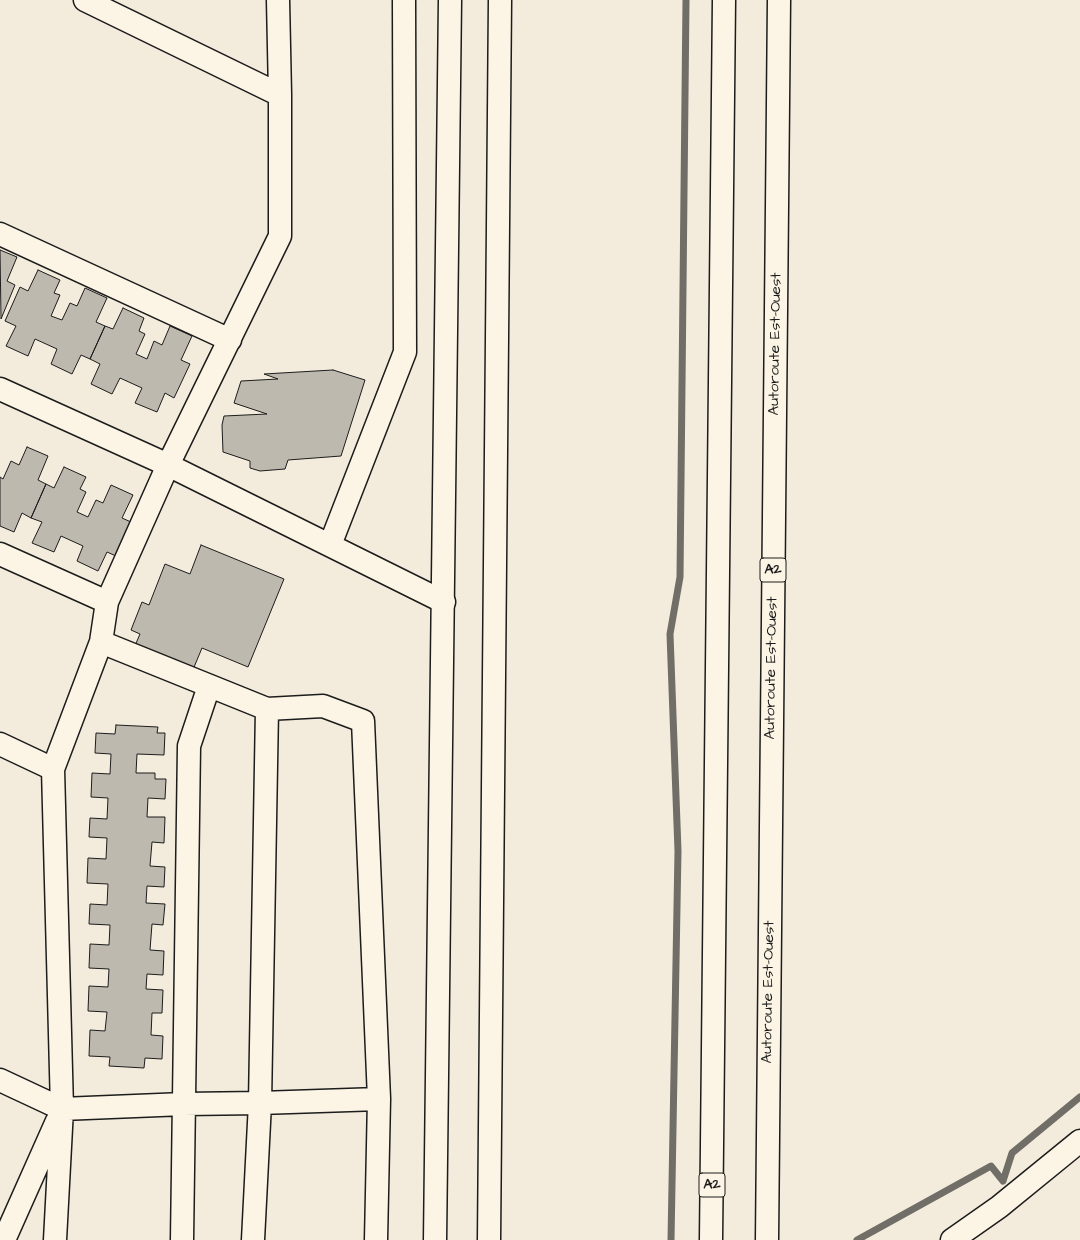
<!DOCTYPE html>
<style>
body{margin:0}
canvas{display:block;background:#f3ecdd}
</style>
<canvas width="1080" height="1240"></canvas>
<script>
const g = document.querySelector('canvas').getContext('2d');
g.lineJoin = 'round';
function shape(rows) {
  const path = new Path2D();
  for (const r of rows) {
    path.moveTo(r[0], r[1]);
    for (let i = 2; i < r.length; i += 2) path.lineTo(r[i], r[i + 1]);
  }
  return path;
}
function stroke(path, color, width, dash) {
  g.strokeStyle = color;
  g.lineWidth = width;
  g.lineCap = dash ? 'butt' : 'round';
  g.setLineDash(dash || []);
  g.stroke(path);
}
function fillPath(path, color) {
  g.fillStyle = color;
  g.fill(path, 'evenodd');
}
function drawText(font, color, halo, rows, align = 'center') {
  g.font = font + ' "Architects Daughter",sans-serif';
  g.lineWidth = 3.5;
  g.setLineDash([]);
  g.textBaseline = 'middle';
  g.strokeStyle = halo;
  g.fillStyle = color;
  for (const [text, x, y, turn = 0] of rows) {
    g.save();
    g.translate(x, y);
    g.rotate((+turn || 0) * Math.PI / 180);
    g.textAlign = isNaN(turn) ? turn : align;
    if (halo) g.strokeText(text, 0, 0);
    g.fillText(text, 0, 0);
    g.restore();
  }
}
stroke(shape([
 [1003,1181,1012,1153,1080,1097],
 [671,1240,678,851,670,634,680,577,686,0],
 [857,1240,991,1166,1003,1181]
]), '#716e68', 7);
const building = shape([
 [0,250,17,257,7,281,15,285,1,319,0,250],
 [38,270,60,280,54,293,60,295,51,316,62,320,70,303,77,306,85,288,107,298,96,322,105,326,90,359,81,355,72,374,51,364,57,349,35,339,28,356,6,346,16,326,5,321,20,287,28,291,38,270],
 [123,308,144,318,139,331,145,334,136,354,147,359,154,341,162,345,170,326,192,336,181,360,190,364,174,398,165,393,157,412,135,403,142,388,120,378,112,394,91,384,100,364,90,359,105,326,113,329,123,308],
 [333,370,365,380,341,456,288,460,285,469,260,471,250,468,250,461,223,452,222,425,224,416,267,414,234,403,241,381,278,379,264,374,333,370],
 [27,447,48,456,38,480,46,484,31,518,22,513,14,532,0,526,0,477,3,479,11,461,19,465,27,447],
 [64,467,86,477,80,489,86,492,77,512,88,517,96,500,103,503,111,485,133,495,122,518,131,522,116,556,107,552,98,571,77,561,83,546,61,536,54,552,32,543,42,522,31,518,46,484,54,488,64,467],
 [201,545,284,579,248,667,202,648,192,672,134,648,140,634,131,630,142,602,149,605,165,564,190,574,201,545],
 [116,725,158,727,157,733,165,733,164,755,137,754,136,773,155,773,155,779,166,779,165,799,148,798,147,817,165,817,164,843,152,842,150,866,165,867,164,887,147,886,146,903,165,904,163,925,152,924,150,950,164,951,163,975,147,974,146,989,163,990,162,1013,152,1013,151,1035,163,1036,162,1059,145,1058,144,1068,109,1066,110,1057,89,1056,90,1030,105,1031,107,1012,88,1011,89,986,108,987,109,969,89,968,90,944,109,945,110,925,89,924,90,904,107,905,108,884,87,883,88,858,106,859,107,838,89,837,90,818,107,819,108,798,91,797,92,773,110,774,111,754,95,753,96,733,115,734,116,725]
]);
fillPath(building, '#beb9ae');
stroke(building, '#1c1c1c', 1);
const minor = shape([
 [85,0,280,95],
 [0,234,230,340],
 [0,389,168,465,444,602],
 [330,545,405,352,404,0],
 [0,554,107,602],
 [101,642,267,709,260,1103,253,1240],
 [267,709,323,706,363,721,379,1099,376,1240],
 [0,744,53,769],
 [0,1080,62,1109,184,1104,260,1103,379,1099],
 [4,1240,57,1121],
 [55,1240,62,1109,53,769,101,642,107,602,168,465,280,236,280,95,278,0],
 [182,1240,189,746,209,686],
 [952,1240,999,1207,1080,1141]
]);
const major = shape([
 [435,1240,450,0],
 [489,1240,500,0]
]);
const highway = shape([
 [711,1240,724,0],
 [767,1240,779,0]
]);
stroke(minor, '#1c1c1c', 25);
stroke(major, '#1c1c1c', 25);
stroke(highway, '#1c1c1c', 25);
stroke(minor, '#fcf5e5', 22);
stroke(major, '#fcf5e5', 22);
stroke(highway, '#fcf5e5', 22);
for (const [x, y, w] of [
 [773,570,26],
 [712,1185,26]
]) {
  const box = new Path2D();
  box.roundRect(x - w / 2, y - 12, w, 24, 3);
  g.fillStyle = '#fcf5e5';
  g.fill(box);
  stroke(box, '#1c1c1c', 1);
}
drawText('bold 14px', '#1c1c1c', null, [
 ["A2",773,570],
 ["A2",712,1185]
]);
drawText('15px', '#1c1c1c', '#fcf5e5', [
 ["Autoroute Est-Ouest",776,344,-89],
 ["Autoroute Est-Ouest",772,668,-89],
 ["Autoroute Est-Ouest",769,992,-89]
]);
</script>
